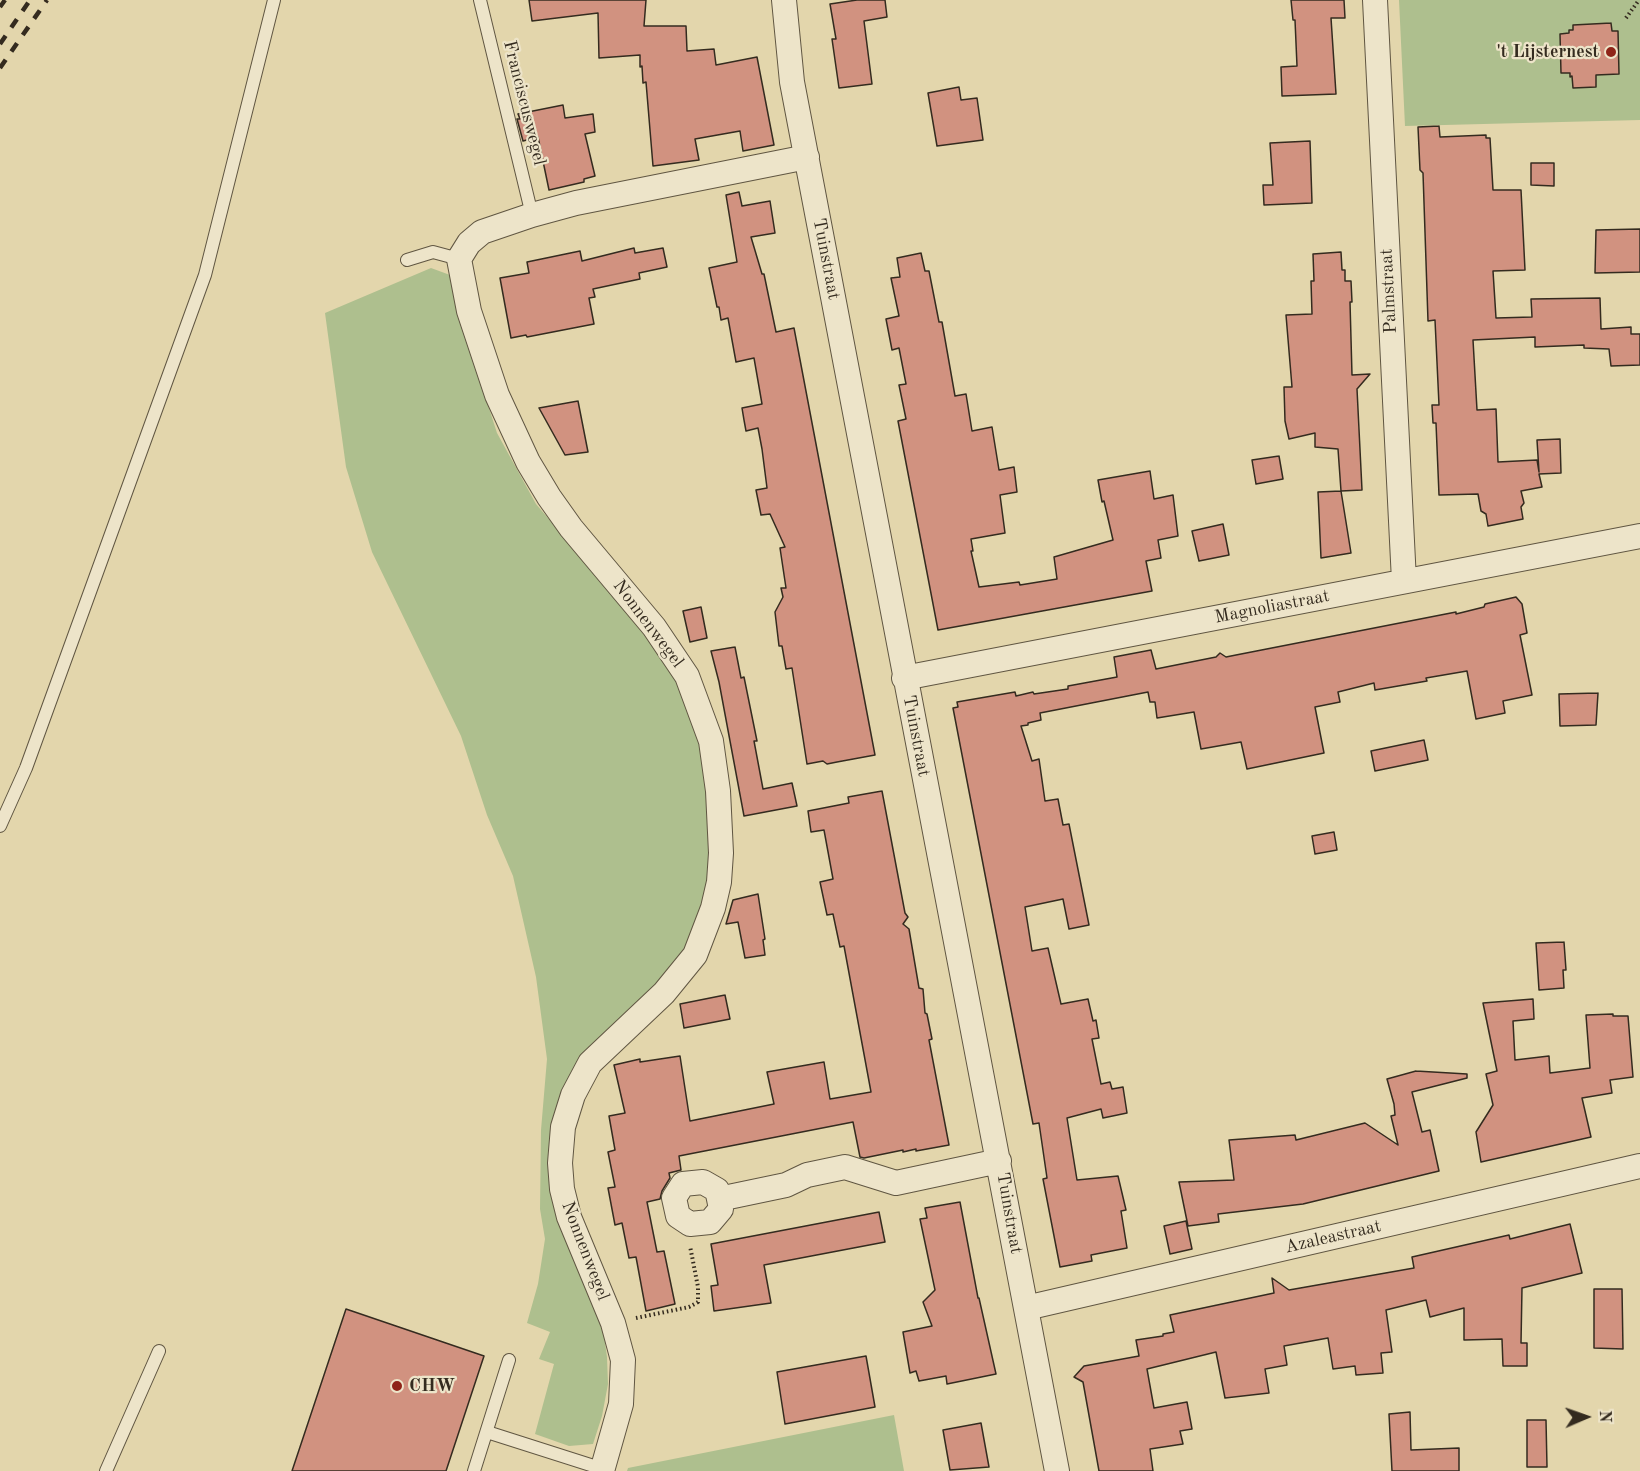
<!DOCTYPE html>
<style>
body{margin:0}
#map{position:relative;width:1640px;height:1471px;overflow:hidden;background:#e3d6ac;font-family:"Old Standard TT",serif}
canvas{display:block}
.north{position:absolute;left:1556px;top:1387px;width:60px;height:60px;-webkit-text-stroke:4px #ede4c9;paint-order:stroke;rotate:88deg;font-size:16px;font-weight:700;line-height:24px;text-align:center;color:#342b1f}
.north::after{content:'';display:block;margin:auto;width:21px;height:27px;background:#342b1f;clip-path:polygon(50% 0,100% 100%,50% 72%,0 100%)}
</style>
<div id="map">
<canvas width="1640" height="1471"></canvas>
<div class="north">N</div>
</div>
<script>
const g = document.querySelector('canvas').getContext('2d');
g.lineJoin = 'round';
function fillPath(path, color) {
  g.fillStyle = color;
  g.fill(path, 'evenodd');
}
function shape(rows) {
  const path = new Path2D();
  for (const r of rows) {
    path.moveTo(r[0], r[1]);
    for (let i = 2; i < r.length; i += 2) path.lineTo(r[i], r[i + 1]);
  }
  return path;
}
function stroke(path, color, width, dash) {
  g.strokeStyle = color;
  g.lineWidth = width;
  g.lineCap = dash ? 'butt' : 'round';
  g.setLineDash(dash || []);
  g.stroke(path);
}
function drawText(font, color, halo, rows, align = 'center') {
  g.font = font + ' "Old Standard TT",serif';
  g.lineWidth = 4.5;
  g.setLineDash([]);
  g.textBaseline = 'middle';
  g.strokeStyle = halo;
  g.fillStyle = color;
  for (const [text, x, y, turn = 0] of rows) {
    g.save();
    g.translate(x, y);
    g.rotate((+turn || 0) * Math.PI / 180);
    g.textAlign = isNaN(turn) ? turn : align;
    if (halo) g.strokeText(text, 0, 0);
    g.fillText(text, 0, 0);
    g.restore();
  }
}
fillPath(shape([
 [1399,0,1640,0,1640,120,1405,126],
 [431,268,450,275,478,374,497,433,536,504,652,640,676,679,694,724,705,760,711,809,708,887,685,952,557,1109,603,1328,607,1357,608,1384,602,1416,593,1444,569,1446,535,1434,554,1364,539,1359,550,1332,527,1323,538,1284,545,1239,540,1209,541,1130,547,1059,536,977,513,876,487,815,461,736,372,552,346,467,325,313],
 [894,1415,904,1471,627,1471,628,1468]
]), '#aebf8e');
const building = shape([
 [529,0,646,0,644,26,686,26,687,51,714,49,716,65,757,57,774,145,743,151,740,131,695,139,699,160,653,166,646,82,643,83,642,66,640,67,640,55,599,58,598,13,532,21,529,0],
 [857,0,885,0,887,17,864,21,872,84,839,88,832,39,836,39,830,4,857,0],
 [1291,0,1344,0,1345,18,1331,18,1336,94,1282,96,1281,67,1297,66,1295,20,1293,20,1291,0],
 [1611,23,1612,31,1618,31,1619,74,1596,75,1596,87,1573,88,1572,76,1570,77,1570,73,1561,73,1560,34,1569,33,1569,30,1573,30,1573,25,1611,23],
 [959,87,961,100,977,98,983,140,937,146,928,93,959,87],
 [563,105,565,118,593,114,595,132,585,134,595,176,584,179,584,182,549,190,538,137,523,141,517,119,520,119,518,114,563,105],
 [1439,126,1440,137,1486,135,1486,138,1490,138,1493,190,1521,190,1525,270,1493,271,1496,318,1532,317,1531,299,1600,298,1601,329,1631,327,1631,334,1640,334,1640,365,1611,366,1609,349,1584,348,1584,345,1535,347,1535,337,1473,340,1477,410,1496,409,1498,462,1537,460,1539,472,1537,440,1560,439,1561,473,1539,474,1542,487,1521,491,1524,503,1521,507,1523,519,1488,526,1486,514,1481,511,1478,494,1439,495,1436,423,1433,423,1432,405,1439,405,1435,320,1428,321,1423,173,1420,170,1418,127,1439,126],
 [1310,141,1312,203,1264,205,1263,185,1273,185,1270,143,1310,141],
 [1531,163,1554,163,1554,186,1531,185,1531,163],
 [739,192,742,206,770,201,775,233,751,237,762,274,764,274,776,332,794,328,875,755,837,762,827,764,823,761,807,764,792,668,786,669,782,646,779,646,775,612,783,597,781,588,786,588,780,548,785,547,770,514,761,515,756,490,767,488,762,449,758,428,746,431,744,420,742,408,762,404,754,358,736,362,728,318,721,320,719,307,717,307,709,268,737,262,726,195,739,192],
 [1640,229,1640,272,1595,273,1596,230,1640,229],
 [634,248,635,253,663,248,667,267,639,273,640,279,593,289,595,297,589,298,594,324,527,337,526,335,511,338,500,278,529,273,527,262,580,251,582,261,634,248],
 [1341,252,1342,270,1345,270,1345,281,1351,281,1352,302,1350,302,1352,375,1370,374,1357,389,1362,490,1341,491,1338,449,1315,447,1315,433,1289,439,1285,421,1284,387,1292,387,1286,315,1312,314,1311,281,1314,281,1313,254,1341,252],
 [921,253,925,271,929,271,939,322,942,322,955,396,966,394,972,431,992,427,999,470,1014,467,1017,492,1000,495,1005,533,971,539,973,551,971,551,979,587,1019,582,1020,585,1057,579,1054,557,1113,540,1104,501,1102,502,1098,480,1150,471,1154,499,1173,495,1178,536,1158,540,1161,558,1146,561,1152,591,938,630,898,421,906,419,899,385,906,384,899,348,892,350,886,319,899,316,891,278,900,277,897,258,921,253],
 [578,401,588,452,565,455,539,408,578,401],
 [1279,456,1283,479,1256,484,1252,460,1279,456],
 [1341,491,1351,553,1321,558,1318,492,1341,491],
 [1223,524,1229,555,1199,561,1192,531,1223,524],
 [1516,597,1522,604,1527,633,1520,635,1532,695,1503,701,1505,713,1476,719,1467,671,1426,678,1427,681,1375,690,1374,683,1338,692,1340,702,1315,707,1324,753,1247,769,1241,742,1201,749,1194,712,1157,718,1155,702,1150,702,1148,692,1040,713,1041,720,1028,723,1028,725,1021,726,1032,761,1039,759,1045,801,1058,799,1063,825,1069,824,1089,925,1069,929,1063,899,1025,907,1032,951,1048,948,1061,1004,1088,999,1093,1021,1096,1020,1099,1038,1092,1039,1101,1084,1110,1082,1112,1089,1123,1087,1127,1113,1103,1118,1101,1109,1067,1118,1077,1180,1118,1176,1126,1210,1121,1211,1127,1248,1091,1255,1092,1261,1060,1267,1043,1179,1047,1178,1039,1123,1033,1124,953,708,958,707,957,702,1015,692,1016,696,1033,692,1034,694,1068,689,1068,686,1117,677,1114,657,1151,650,1156,669,1216,657,1220,653,1226,657,1236,655,1456,612,1456,614,1484,607,1485,604,1516,597],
 [701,607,707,638,690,642,683,611,701,607],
 [735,647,741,678,744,677,757,741,754,741,763,789,792,783,797,806,744,816,719,682,711,651,735,647],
 [1598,693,1596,725,1560,726,1559,694,1598,693],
 [1424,740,1428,760,1375,771,1371,751,1424,740],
 [882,791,905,913,908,917,903,924,909,929,919,988,923,989,925,1013,927,1014,932,1039,929,1040,949,1145,916,1151,916,1149,903,1152,903,1150,864,1158,860,1157,853,1122,679,1156,681,1170,669,1173,670,1178,662,1191,660,1199,647,1202,657,1252,664,1251,675,1304,646,1311,636,1257,629,1258,622,1223,615,1225,608,1188,615,1187,608,1152,615,1150,609,1116,625,1113,614,1065,640,1059,640,1062,680,1056,690,1121,774,1104,767,1072,824,1062,830,1099,871,1092,844,946,840,947,833,914,827,915,820,882,833,879,824,830,811,832,808,811,849,803,848,797,882,791],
 [1334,832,1337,850,1315,854,1312,836,1334,832],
 [758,894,765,939,763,940,765,955,745,958,738,922,726,924,733,900,758,894],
 [1564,942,1566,970,1563,970,1564,988,1539,990,1536,943,1564,942],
 [725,995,730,1019,684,1028,680,1004,725,995],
 [1533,999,1534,1019,1513,1021,1515,1060,1549,1056,1550,1073,1590,1068,1586,1015,1613,1014,1613,1016,1628,1016,1633,1077,1610,1080,1612,1093,1582,1098,1591,1137,1481,1162,1476,1132,1493,1105,1486,1074,1497,1071,1483,1003,1533,999],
 [1416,1071,1467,1074,1467,1078,1412,1092,1422,1132,1430,1130,1439,1171,1303,1204,1218,1214,1219,1222,1188,1226,1179,1182,1234,1180,1229,1140,1295,1135,1296,1140,1365,1123,1398,1145,1391,1116,1395,1115,1394,1104,1387,1079,1416,1071],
 [960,1202,978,1298,979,1298,996,1374,947,1384,946,1376,919,1381,916,1371,910,1373,903,1332,932,1326,923,1302,935,1290,920,1219,927,1218,925,1208,960,1202],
 [879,1212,885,1242,764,1265,771,1303,714,1311,711,1286,718,1285,711,1244,879,1212],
 [1186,1221,1192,1249,1170,1254,1164,1226,1186,1221],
 [1570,1224,1582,1273,1522,1288,1521,1343,1527,1343,1527,1366,1503,1366,1502,1339,1464,1340,1464,1308,1430,1317,1426,1300,1386,1310,1392,1352,1381,1353,1383,1373,1356,1375,1355,1366,1333,1369,1328,1338,1284,1346,1287,1365,1265,1369,1269,1393,1225,1398,1216,1352,1147,1369,1154,1408,1187,1402,1192,1429,1180,1431,1183,1444,1150,1449,1153,1471,1099,1471,1083,1382,1074,1377,1084,1366,1139,1356,1136,1340,1163,1336,1163,1334,1174,1332,1170,1315,1274,1293,1272,1278,1289,1290,1414,1268,1412,1257,1509,1235,1510,1239,1570,1224],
 [1594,1289,1622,1289,1623,1349,1594,1348,1594,1289],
 [346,1309,484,1356,446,1471,292,1471,346,1309],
 [866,1356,875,1407,785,1424,777,1372,866,1356],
 [1410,1412,1411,1450,1459,1448,1459,1471,1392,1471,1389,1414,1410,1412],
 [1527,1420,1546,1420,1547,1467,1527,1467,1527,1420],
 [981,1423,989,1467,950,1470,943,1430,981,1423]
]);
fillPath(building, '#d19280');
stroke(building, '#342b1f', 1.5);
const service = shape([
 [480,0,532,215],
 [407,260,433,252,459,259],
 [0,826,26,768,205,275,274,0],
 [487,1432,603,1469],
 [106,1471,159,1351],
 [474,1471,509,1360]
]);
const minor = shape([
 [784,0,792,82,1057,1471],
 [1375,0,1404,581],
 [904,678,1640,536],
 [719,1199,721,1209,710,1222,690,1224,678,1216,674,1198,683,1184,703,1182,717,1190,719,1199,786,1185,807,1175,845,1167,896,1183,999,1161],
 [1026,1308,1640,1166],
 [602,1471,621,1404,623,1360,613,1323,569,1217,562,1189,560,1163,563,1127,573,1095,590,1063,664,993,695,955,713,908,719,882,721,853,718,791,711,741,687,676,654,627,571,528,549,497,528,462,497,395,469,311,459,259,469,243,482,232,532,215,576,203,807,157]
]);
stroke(service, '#605642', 14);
stroke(minor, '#605642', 26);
stroke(shape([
 [1626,18,1639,0],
 [636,1318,689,1307,698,1302,698,1287,690,1246]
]), '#342b1f', 4, [1.5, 3]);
stroke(service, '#ede4c9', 12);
stroke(minor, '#ede4c9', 24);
stroke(shape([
 [0,7,5,0],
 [0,44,30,0],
 [0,68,47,0]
]), '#342b1f', 4.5, [10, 10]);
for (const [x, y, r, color] of [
 [1611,52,6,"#8f2418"],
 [397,1386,6,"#8f2418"]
]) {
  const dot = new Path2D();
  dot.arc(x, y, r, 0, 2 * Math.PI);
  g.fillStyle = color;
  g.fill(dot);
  stroke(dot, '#ede4c9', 2);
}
drawText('bold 18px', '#342b1f', '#ede4c9', [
 ["'t Lijsternest",1599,52],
 ["CHW",409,1386,"left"]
], 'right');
drawText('18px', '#342b1f', '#ede4c9', [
 ["Franciscuswegel",524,103,76],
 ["Tuinstraat",826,259,79],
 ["Palmstraat",1389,291,-93],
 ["Magnoliastraat",1272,607,-11],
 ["Nonnenwegel",648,624,53],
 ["Tuinstraat",916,736,79],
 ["Tuinstraat",1009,1213,80],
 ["Azaleastraat",1333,1237,-13],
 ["Nonnenwegel",585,1251,69]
]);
</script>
